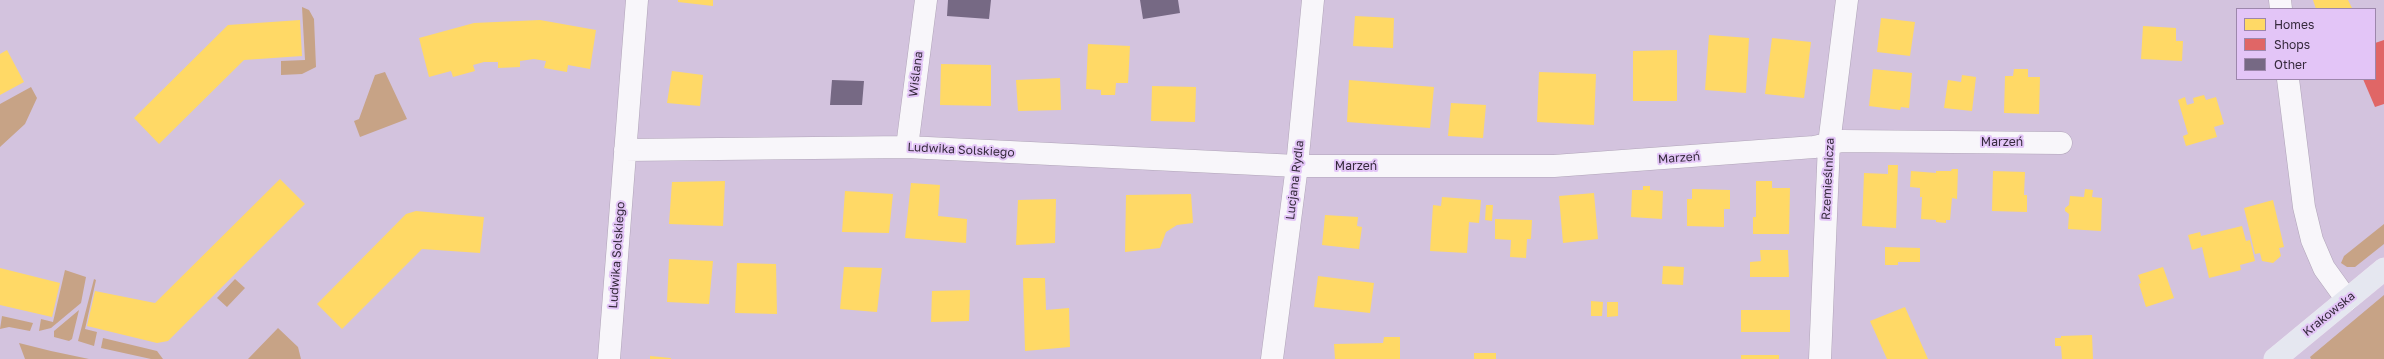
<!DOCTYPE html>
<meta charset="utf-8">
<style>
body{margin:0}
#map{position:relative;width:2384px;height:359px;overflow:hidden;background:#d3c3de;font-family:"Golos Text",sans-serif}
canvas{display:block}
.legend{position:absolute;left:2236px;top:8px;width:140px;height:72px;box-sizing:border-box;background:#e3c5f7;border:1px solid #9d87ac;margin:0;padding:5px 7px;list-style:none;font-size:12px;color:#35293c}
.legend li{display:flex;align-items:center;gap:8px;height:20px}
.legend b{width:20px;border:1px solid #9d87ac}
</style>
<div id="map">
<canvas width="2384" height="359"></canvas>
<ul class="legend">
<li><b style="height:11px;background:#ffd966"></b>Homes</li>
<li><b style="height:11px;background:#e06666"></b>Shops</li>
<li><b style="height:11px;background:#766984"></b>Other</li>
</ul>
</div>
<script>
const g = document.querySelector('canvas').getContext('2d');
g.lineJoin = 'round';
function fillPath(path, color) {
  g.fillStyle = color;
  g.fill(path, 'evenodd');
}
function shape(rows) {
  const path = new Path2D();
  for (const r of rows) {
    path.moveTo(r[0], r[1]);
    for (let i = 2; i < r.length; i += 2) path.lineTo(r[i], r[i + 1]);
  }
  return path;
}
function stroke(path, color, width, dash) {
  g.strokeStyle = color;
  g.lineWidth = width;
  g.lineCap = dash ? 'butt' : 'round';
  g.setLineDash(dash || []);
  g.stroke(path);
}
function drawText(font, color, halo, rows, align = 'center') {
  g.font = font + ' "Golos Text",sans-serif';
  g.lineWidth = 4;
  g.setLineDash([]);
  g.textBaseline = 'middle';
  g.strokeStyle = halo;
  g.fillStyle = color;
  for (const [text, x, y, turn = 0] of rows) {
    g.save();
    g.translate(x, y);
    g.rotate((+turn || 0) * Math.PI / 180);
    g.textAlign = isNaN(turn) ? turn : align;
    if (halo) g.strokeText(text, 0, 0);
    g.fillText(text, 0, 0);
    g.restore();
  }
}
fillPath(shape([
 [302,7,309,10,314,19,316,67,302,74,281,75,281,61,305,60],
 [385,72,407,119,360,137,354,121,359,119,375,75],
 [31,87,37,98,25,124,0,147,0,104],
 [2384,224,2384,244,2355,267,2347,267,2341,263,2344,256],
 [65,270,86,277,81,303,51,328,39,331,41,319,53,322],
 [94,279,96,280,85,329,97,332,94,346,78,341],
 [235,279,245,288,227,307,217,298],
 [2384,295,2384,359,2311,359,2310,357],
 [79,310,72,339,69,341,54,337,54,331],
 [2,316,33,323,30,331,9,327,0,329],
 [278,328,298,347,301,359,248,359],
 [103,338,157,351,163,359,151,359,101,348],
 [19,343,51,351,89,359,25,359]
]), '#c7a386');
fillPath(shape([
 [678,0,713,0,713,6,678,2],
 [2313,0,2348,0,2352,8,2316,9],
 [1355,16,1394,18,1393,48,1353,46],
 [1881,18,1915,22,1910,56,1877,52],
 [300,20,302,56,244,60,159,144,134,118,228,25],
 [540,20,596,30,590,69,568,65,567,72,544,68,546,61,534,59,520,61,520,67,498,68,498,62,484,62,473,65,475,71,453,77,451,71,429,77,419,38,474,23],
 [2143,26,2176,28,2176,41,2183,41,2182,61,2141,59],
 [1709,35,1749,38,1746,93,1705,90],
 [1772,38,1811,42,1804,98,1765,94],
 [1088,44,1130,46,1128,83,1116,83,1115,95,1101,95,1101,90,1086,89],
 [7,50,24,82,0,95,0,54],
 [1677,50,1677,101,1633,101,1633,51],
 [941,64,991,65,991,106,940,105],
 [1873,69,1912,73,1909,108,1901,107,1900,110,1869,106],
 [2014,69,2028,69,2028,77,2040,77,2039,114,2004,113,2005,76,2013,76],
 [672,71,703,75,700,106,667,103],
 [1539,72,1596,74,1594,125,1537,122],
 [1962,75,1976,77,1972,111,1944,108,1948,80,1961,82],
 [1060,78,1061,110,1018,111,1016,80],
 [1349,80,1434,87,1430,128,1347,122],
 [1152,86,1196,87,1195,122,1151,121],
 [2204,95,2206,100,2216,97,2224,124,2214,127,2217,137,2186,146,2183,136,2188,134,2178,100,2185,97,2187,105,2194,103,2193,98],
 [1451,103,1486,105,1483,138,1448,136],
 [1888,165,1898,165,1896,228,1862,226,1864,173,1888,174],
 [1952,169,1958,169,1957,199,1952,198,1950,220,1946,220,1946,223,1936,222,1936,220,1921,219,1922,197,1920,197,1920,188,1910,187,1911,171,1936,173,1936,171,1951,171],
 [1993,171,2025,172,2024,195,2027,195,2027,212,1992,211],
 [280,179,305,204,168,341,157,343,87,326,95,291,155,303],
 [725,181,723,226,669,224,672,182],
 [1756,181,1772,181,1772,188,1790,188,1789,234,1753,234,1753,217,1756,217],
 [911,183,940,185,938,216,967,219,966,243,905,238],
 [1643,186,1650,186,1650,190,1663,191,1662,219,1631,217,1632,190,1643,190],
 [1692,189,1730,190,1730,209,1724,209,1724,227,1687,226,1687,199,1692,199],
 [2085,189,2093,190,2092,197,2102,198,2101,231,2068,229,2069,214,2065,211,2065,208,2069,205,2070,196,2084,197],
 [845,191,893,194,889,233,842,232],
 [1594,193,1598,239,1563,243,1559,196],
 [1191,194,1193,223,1177,225,1166,232,1160,248,1125,252,1126,195],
 [1442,197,1481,200,1479,223,1469,222,1467,253,1430,251,1433,205,1441,206],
 [1056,199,1055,243,1016,245,1018,200],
 [2273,200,2284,247,2279,248,2281,256,2273,263,2262,261,2260,253,2255,254,2244,208],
 [1486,205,1493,205,1492,221,1485,220],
 [416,211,484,217,480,253,422,249,342,329,317,304,406,214],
 [1325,215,1358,217,1357,226,1362,227,1359,249,1322,245],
 [1495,219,1532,220,1531,239,1527,239,1526,258,1510,257,1511,240,1495,239],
 [2242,226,2246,241,2250,240,2255,261,2240,265,2241,270,2209,278,2202,247,2192,250,2188,235,2200,232,2201,236],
 [1885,247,1920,248,1920,262,1898,262,1898,265,1885,265],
 [1760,250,1788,250,1789,277,1750,277,1750,262,1761,261],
 [669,259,713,261,709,304,667,302],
 [737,263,776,264,777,314,735,313],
 [1663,266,1684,267,1683,285,1662,284],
 [844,267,882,268,877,312,840,309],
 [2163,267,2174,298,2146,307,2139,284,2141,283,2138,275],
 [0,268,60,283,52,317,0,305],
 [1318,276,1374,283,1370,313,1314,307],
 [1023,278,1045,278,1046,310,1069,308,1070,347,1025,351],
 [970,290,969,321,931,322,932,291],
 [1591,301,1603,302,1602,316,1591,316],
 [1607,302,1618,302,1618,316,1607,317],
 [1905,307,1928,359,1887,359,1870,321],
 [1741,310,1790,310,1790,332,1741,332],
 [2092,335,2093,359,2062,359,2061,346,2055,346,2055,338,2061,338,2061,336],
 [1384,337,1400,337,1400,359,1335,359,1334,344,1383,343],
 [1474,353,1496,353,1496,359,1474,359],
 [1741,355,1779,355,1779,359,1741,359],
 [650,356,671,358,671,359,650,359]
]), '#ffd966');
fillPath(shape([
 [2384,40,2384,104,2375,107,2363,79,2375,79,2375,43]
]), '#e06666');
fillPath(shape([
 [948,0,991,0,989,19,947,16],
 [1140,0,1178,0,1180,13,1143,19],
 [832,80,864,81,862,105,830,105]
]), '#766984');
const minor = shape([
 [2280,0,2281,9],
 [2288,79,2304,207,2312,240,2324,268,2347,300],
 [907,147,926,0],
 [625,150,907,147,1297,166,1554,166,1814,147,1842,141,2061,143],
 [609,359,637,0],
 [1272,359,1297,166,1313,0],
 [1820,359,1829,144,1847,0]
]);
const major = shape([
 [2275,359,2384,269]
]);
stroke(minor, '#b0a4b8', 23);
stroke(major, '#ebe4f0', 23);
stroke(minor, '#f8f6fa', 22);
stroke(major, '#e5e7f0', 22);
drawText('12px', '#35293c', '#e3c5f7', [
 ["Wiślana",916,74,-83],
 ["Marzeń",2002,142],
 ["Ludwika Solskiego",961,150,3],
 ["Marzeń",1679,158,-4],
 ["Marzeń",1356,166],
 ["Rzemieślnicza",1828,179,-87],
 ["Lucjana Rydla",1295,180,-83],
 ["Ludwika Solskiego",617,255,-86],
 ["Krakowska",2329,314,-39]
]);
</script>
